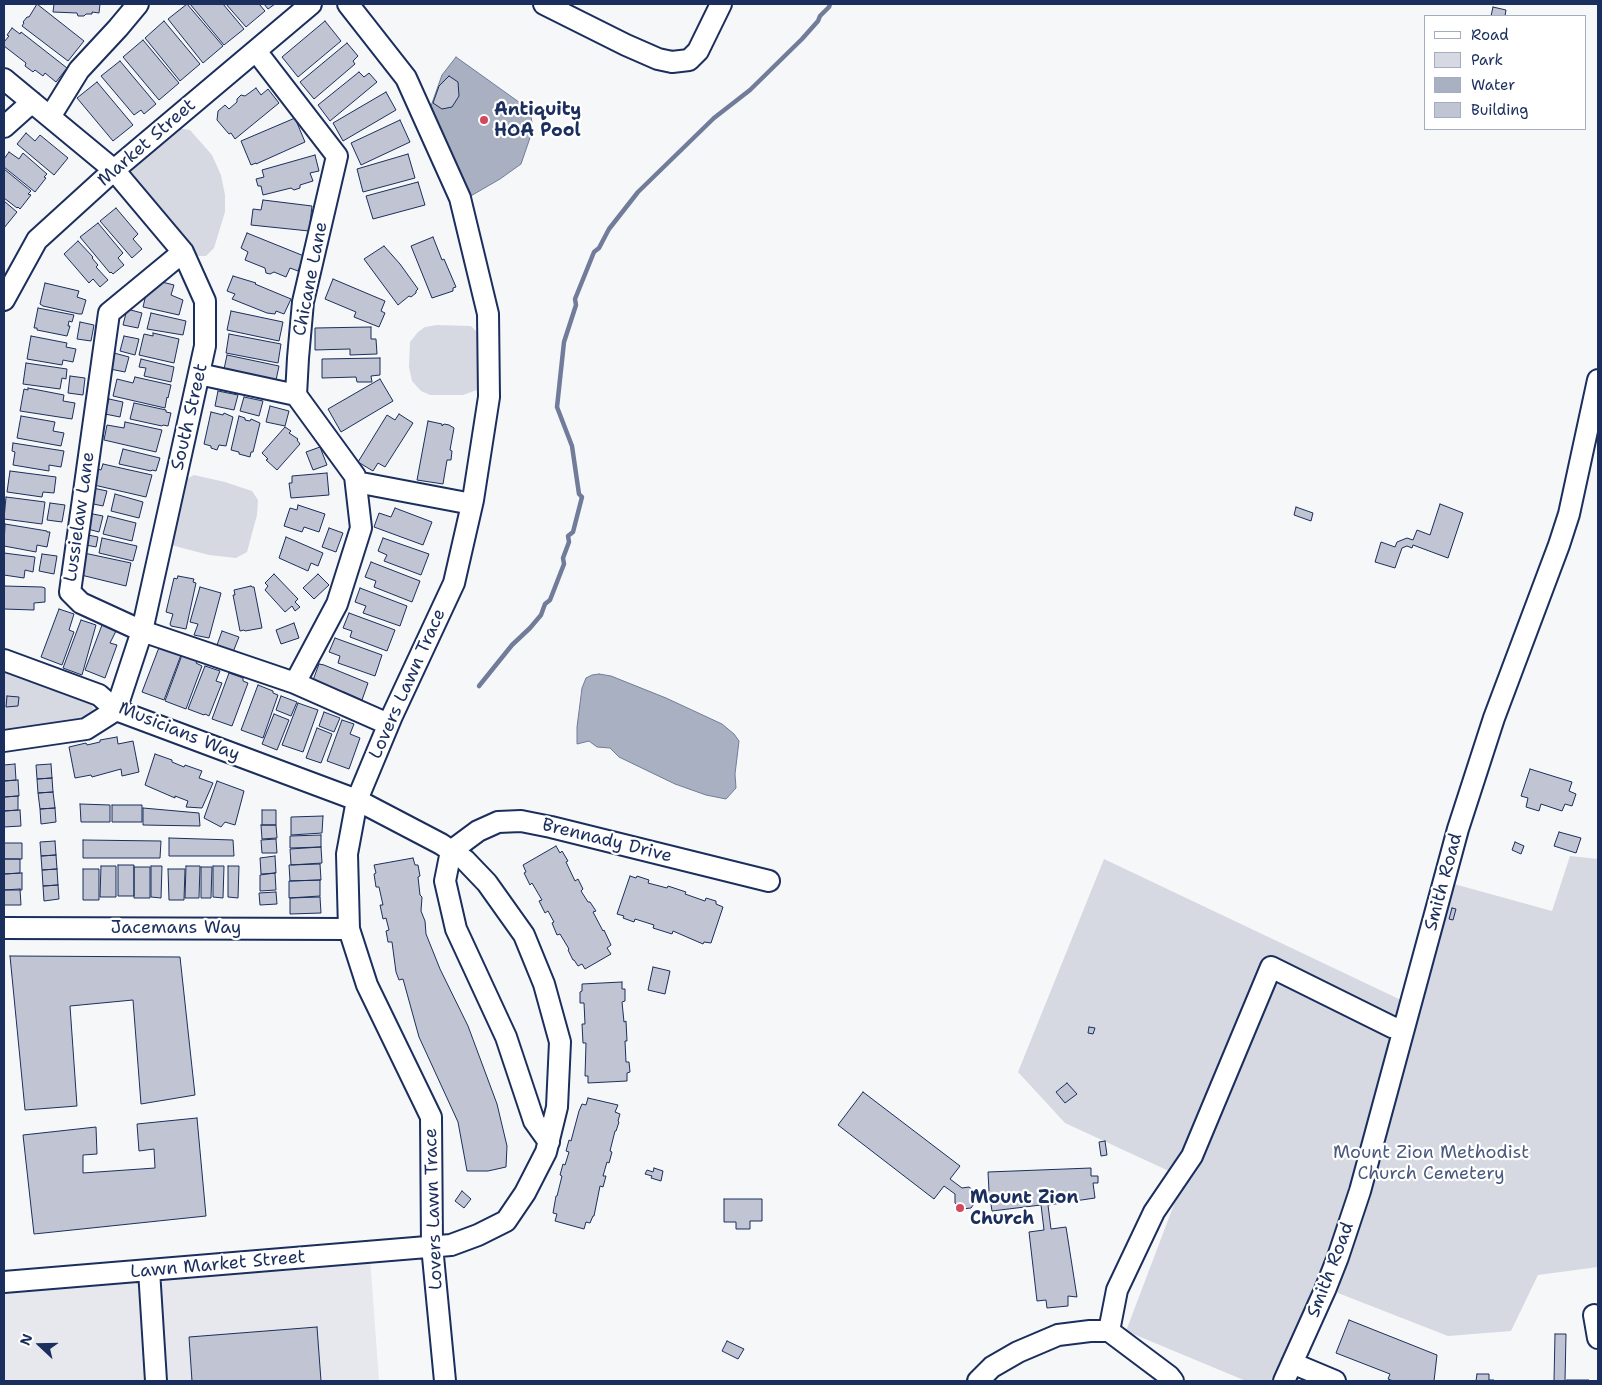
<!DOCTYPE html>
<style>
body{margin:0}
#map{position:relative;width:1602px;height:1385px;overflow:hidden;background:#f6f7f9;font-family:"Shantell Sans",sans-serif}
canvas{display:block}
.frame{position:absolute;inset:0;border:5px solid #1b2f5e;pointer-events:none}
.legend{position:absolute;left:1424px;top:15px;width:162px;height:115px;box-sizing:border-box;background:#fff;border:1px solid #a4acbf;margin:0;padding:6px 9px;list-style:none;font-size:15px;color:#1b2f5e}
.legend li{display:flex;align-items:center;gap:10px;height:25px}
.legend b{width:25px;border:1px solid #a4acbf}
.north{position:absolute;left:15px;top:1320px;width:50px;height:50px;-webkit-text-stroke:4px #fff;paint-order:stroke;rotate:291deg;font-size:14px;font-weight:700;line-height:20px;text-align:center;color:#1b2f5e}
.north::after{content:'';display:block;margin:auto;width:18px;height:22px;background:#1b2f5e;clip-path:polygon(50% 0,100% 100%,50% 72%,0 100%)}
</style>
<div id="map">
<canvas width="1602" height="1385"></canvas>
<div class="frame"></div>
<ul class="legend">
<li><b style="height:6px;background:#fff"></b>Road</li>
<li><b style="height:14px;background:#d6d9e2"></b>Park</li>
<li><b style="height:14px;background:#a9b0c1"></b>Water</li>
<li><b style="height:14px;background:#c0c4d3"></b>Building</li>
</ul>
<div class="north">N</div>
</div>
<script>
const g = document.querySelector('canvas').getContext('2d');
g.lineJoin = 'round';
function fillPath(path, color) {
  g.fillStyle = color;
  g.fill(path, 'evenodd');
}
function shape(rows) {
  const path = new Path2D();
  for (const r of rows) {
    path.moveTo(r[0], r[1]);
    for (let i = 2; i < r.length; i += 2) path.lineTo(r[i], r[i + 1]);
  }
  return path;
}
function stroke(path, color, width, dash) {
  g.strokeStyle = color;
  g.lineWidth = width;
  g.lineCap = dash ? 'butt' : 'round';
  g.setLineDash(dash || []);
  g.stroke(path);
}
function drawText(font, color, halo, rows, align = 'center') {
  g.font = font + ' "Shantell Sans",sans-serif';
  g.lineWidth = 4.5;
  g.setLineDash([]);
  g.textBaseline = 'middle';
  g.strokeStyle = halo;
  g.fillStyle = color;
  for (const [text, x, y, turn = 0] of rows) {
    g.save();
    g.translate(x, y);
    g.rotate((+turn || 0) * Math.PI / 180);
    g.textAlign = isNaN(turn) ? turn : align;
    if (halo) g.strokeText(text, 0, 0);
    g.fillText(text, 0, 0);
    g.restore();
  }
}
fillPath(shape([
 [370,1257,379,1381,4,1381,4,1292]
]), '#e6e8ee');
fillPath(shape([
 [177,128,190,130,212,155,221,175,225,195,225,212,214,248,206,256,198,256,131,171,133,164],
 [437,325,471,326,478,333,481,383,477,390,463,395,430,395,421,391,412,381,409,367,410,342,418,332,425,327],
 [194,475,225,482,252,491,258,500,257,515,247,552,236,558,209,555,171,545,185,480],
 [4,669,91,703,94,710,91,717,82,721,4,736],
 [1570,856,1598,859,1598,1267,1538,1275,1511,1331,1448,1336,1320,1286,1277,1381,1246,1381,1126,1331,1184,1178,1065,1123,1018,1072,1104,859,1420,1009,1454,884,1552,911]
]), '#d6d9e2');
const water = shape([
 [456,57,530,110,533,129,521,164,500,179,469,197,431,106,442,75,456,57],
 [599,674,611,676,666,698,722,724,734,734,739,741,735,774,736,788,726,799,706,795,675,784,619,757,610,748,597,747,589,741,577,744,577,727,582,688,586,678,592,675,599,674]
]);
fillPath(water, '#a9b0c1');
stroke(water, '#707c99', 1);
stroke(shape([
 [479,686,512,645,530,628,541,615,545,604,550,600,564,564,563,558,569,542,568,536,573,532,582,497,579,494,572,446,557,407,564,342,576,305,575,299,594,252,599,248,609,229,638,192,714,118,750,90,802,39,818,21,820,16,829,7,830,4]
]), '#707c99', 4.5);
const building = shape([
 [37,4,84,41,68,61,22,26,24,23,23,22,27,17,29,17,37,4],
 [54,4,100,4,99,13,92,12,92,14,86,14,84,16,78,16,77,13,53,12,54,4],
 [187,4,223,46,203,63,168,19,187,4],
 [190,4,223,4,244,29,224,45,190,4],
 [226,4,259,4,265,11,246,27,226,4],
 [264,4,275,4,268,9,264,4],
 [1493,7,1506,10,1505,16,1491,16,1493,7],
 [164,21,200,64,180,81,145,38,164,21],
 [325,21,341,41,298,77,282,57,325,21],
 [12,28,20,34,21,32,67,68,56,82,45,73,43,76,35,70,33,72,25,66,26,63,4,46,4,42,9,36,7,35,12,28],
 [143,40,179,83,159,100,123,57,143,40],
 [347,43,358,56,353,61,355,64,314,99,300,82,347,43],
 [120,61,156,104,144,114,141,110,134,115,101,76,120,61],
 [359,72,364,77,369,73,377,82,330,121,318,105,359,72],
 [449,76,458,82,459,96,452,107,442,109,433,103,439,86,449,76],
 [97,82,133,125,113,141,77,98,97,82],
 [256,88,261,95,268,89,279,103,235,139,231,133,229,134,217,120,218,111,225,105,229,109,237,102,237,99,241,95,245,96,256,88],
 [386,92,396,110,343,141,333,123,386,92],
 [295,118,305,142,256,164,256,163,251,165,241,141,295,118],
 [400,120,410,142,361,165,351,143,400,120],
 [26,133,35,141,40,135,68,158,54,175,17,144,26,133],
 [9,152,19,159,23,153,47,174,44,177,46,178,35,192,4,167,4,159,9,152],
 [408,154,415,178,363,192,357,169,408,154],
 [315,155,319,171,310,173,313,181,300,185,300,188,294,190,291,188,263,195,261,186,258,186,256,179,264,177,262,170,315,155],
 [4,169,31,191,28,194,31,195,20,209,18,207,17,208,4,198,4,169],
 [418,182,425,205,373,219,366,196,418,182],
 [263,200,312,206,309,231,251,225,253,209,261,210,263,200],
 [4,201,17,212,4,228,4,201],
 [116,208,138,234,133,239,142,249,132,258,100,221,116,208],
 [98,223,123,253,118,258,124,265,113,274,111,272,110,273,80,237,98,223],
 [247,233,304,256,298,271,290,268,286,277,274,272,270,274,266,273,265,268,245,260,248,252,241,248,247,233],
 [433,237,442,260,444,259,456,287,453,288,453,291,432,298,411,246,433,237],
 [78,241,93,257,92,258,98,265,96,267,108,280,100,287,93,279,89,283,64,254,78,241],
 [384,246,400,264,418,289,416,291,416,293,411,297,409,296,398,305,364,259,384,246],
 [233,276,256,283,255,284,291,299,284,314,276,311,275,314,267,313,232,299,235,294,227,291,233,276],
 [333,279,385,301,381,311,385,313,379,327,354,317,356,312,325,299,333,279],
 [158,281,174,285,171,295,183,300,179,315,143,307,147,290,151,286,156,288,158,281],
 [45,283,79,291,77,297,86,300,82,314,79,314,43,306,40,304,45,283],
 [38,308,74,315,72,322,69,321,68,326,70,326,67,336,37,330,37,328,34,328,38,308],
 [127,309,142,313,138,328,123,325,127,309],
 [231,311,283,322,279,341,227,330,231,311],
 [151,313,186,321,183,335,147,329,151,313],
 [80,322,94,325,91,341,77,339,80,322],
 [371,327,371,339,376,339,377,354,350,355,350,349,315,350,315,328,371,327],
 [153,333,179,339,174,363,139,355,144,334,153,336,153,333],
 [229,334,281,344,278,363,226,353,229,334],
 [31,336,67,343,66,347,76,349,73,362,63,360,62,365,27,359,31,336],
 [124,336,139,339,135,355,120,351,124,336],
 [114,353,129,357,125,372,110,369,114,353],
 [227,355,279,366,275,385,223,374,227,355],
 [380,358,380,375,371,376,372,382,357,382,356,377,322,378,322,359,380,358],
 [141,359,174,367,171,382,144,376,146,368,139,367,141,359],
 [26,363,67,369,66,379,62,378,60,389,23,384,26,363],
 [70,376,85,378,83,395,68,393,70,376],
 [135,377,171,385,168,398,167,397,165,408,113,396,117,379,133,383,135,377],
 [380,379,393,401,341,432,328,409,380,379],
 [28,388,64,395,63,401,75,403,72,419,20,411,24,389,28,390,28,388],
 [218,391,238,395,234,410,215,406,218,391],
 [244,397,263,401,259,416,240,411,244,397],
 [109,399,123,402,120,417,105,414,109,399],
 [134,403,166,410,166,412,171,413,168,426,163,425,162,426,130,419,134,403],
 [270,406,289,411,285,426,266,422,270,406],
 [211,412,223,415,224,413,233,417,226,446,219,445,217,450,211,448,211,446,204,444,211,412],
 [399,414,413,423,385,467,378,463,373,471,358,462,387,415,395,420,399,414],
 [21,416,55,422,53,431,64,433,61,446,17,438,21,416],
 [239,416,245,418,245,420,250,421,251,419,260,423,253,452,251,452,250,457,239,454,239,452,231,450,239,416],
 [428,421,442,424,442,426,444,424,449,425,454,428,450,450,452,451,451,460,447,460,443,484,417,480,428,421],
 [125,422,162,430,156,452,104,440,107,425,124,428,125,422],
 [285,427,291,431,289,433,298,439,297,440,300,444,277,470,266,460,268,459,262,453,285,427],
 [13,443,64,451,61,467,49,465,49,471,13,465,15,452,12,451,13,443],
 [320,447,327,465,313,470,306,452,320,447],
 [123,449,160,458,156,471,152,470,151,471,119,464,123,449],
 [103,464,152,475,146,497,94,485,98,469,101,470,103,464],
 [10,471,56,477,54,493,43,492,42,497,7,492,10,471],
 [327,473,329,495,291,498,289,483,292,483,292,476,327,473],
 [93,488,107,491,103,506,89,503,93,488],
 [115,494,143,502,139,518,111,511,115,494],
 [6,497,45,502,42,524,4,519,6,497],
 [50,503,65,505,62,522,47,520,50,503],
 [1440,504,1463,513,1448,558,1413,545,1412,548,1407,546,1402,548,1395,568,1375,562,1381,542,1395,547,1397,542,1407,538,1413,540,1417,530,1430,535,1440,504],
 [298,505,325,514,319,532,304,527,302,532,284,526,290,508,297,510,298,505],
 [1296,507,1313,513,1311,521,1294,515,1296,507],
 [395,508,432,522,423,545,374,527,379,513,391,517,395,508],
 [88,513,103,516,99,532,84,528,88,513],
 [108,516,136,523,132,541,103,534,108,516],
 [5,524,47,531,47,532,50,532,47,547,37,545,36,552,4,546,5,524],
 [329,528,343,533,336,552,322,547,329,528],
 [83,534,98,537,96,547,81,544,83,534],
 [286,537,323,553,318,566,311,563,308,571,279,558,286,537],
 [102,538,137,546,133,561,99,553,102,538],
 [383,538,429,554,421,575,384,561,387,555,378,551,383,538],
 [4,553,35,557,33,572,25,570,24,578,4,575,4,553],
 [84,553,131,563,126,586,81,575,84,553],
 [42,554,57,556,54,574,39,571,42,554],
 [371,562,420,581,412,602,374,587,376,581,365,577,371,562],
 [274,574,298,599,295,602,300,607,295,611,292,606,285,612,265,590,268,586,265,583,274,574],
 [318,574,329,585,314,599,303,588,318,574],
 [178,576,194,579,193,582,196,583,186,629,171,626,170,624,173,614,166,612,174,578,177,579,178,576],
 [4,586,42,587,45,588,45,602,34,603,34,610,4,609,4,586],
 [251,586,252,587,254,587,262,628,245,631,244,630,240,631,233,595,235,595,234,590,251,586],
 [200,587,221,593,209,638,194,635,198,624,190,622,200,587],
 [360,588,407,606,400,626,363,613,366,606,355,602,360,588],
 [59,609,74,614,69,630,74,632,62,665,41,657,59,609],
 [349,613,395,630,387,651,350,637,352,631,343,628,349,613],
 [81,620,96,625,82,675,63,668,81,620],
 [294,623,299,638,281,644,276,630,294,623],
 [102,625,116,631,110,643,117,645,105,678,85,670,102,625],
 [222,631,239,637,233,652,217,645,222,631],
 [335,638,382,655,375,676,338,663,340,656,329,652,335,638],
 [161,646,181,655,164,700,142,692,158,650,161,646],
 [182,655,197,661,196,663,202,666,186,709,165,701,182,655],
 [319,664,324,665,368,683,362,700,344,692,333,691,312,683,319,664],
 [205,666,220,671,216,681,222,683,209,716,205,714,204,715,188,709,205,666],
 [229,673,243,678,243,681,248,683,232,726,212,719,229,673],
 [258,685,273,691,273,693,278,695,263,738,241,730,258,685],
 [7,696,19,697,18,706,6,707,7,696],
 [281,696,297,702,291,716,276,710,281,696],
 [298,703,318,710,303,752,282,745,298,703],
 [324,712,340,718,334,732,319,726,324,712],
 [274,714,289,720,277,750,262,744,274,714],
 [342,720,354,724,350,734,360,738,349,769,327,761,342,720],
 [317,728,332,734,321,763,306,758,317,728],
 [117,737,118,744,133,741,139,772,122,776,121,769,92,777,91,775,75,778,69,747,86,743,87,745,100,742,100,740,117,737],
 [155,754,172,760,172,762,184,767,185,765,202,771,199,778,213,783,202,808,186,807,188,801,175,796,175,798,145,785,155,754],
 [15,764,16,780,4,781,4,765,15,764],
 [51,764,52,778,37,779,36,765,51,764],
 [1530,769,1572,782,1569,791,1576,794,1572,806,1565,804,1562,811,1541,804,1539,811,1526,807,1528,798,1521,796,1530,769],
 [52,778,53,792,38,793,37,779,52,778],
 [18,780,19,796,4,797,4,781,18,780],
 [217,781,244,791,235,825,225,822,221,827,204,818,217,781],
 [53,792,55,808,40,809,38,793,53,792],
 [18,796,18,810,4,811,4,797,18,796],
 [80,804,110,805,110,822,81,822,80,804],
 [112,805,142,805,142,822,112,822,112,805],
 [55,808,56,822,41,824,40,809,55,808],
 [143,808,199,813,200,826,143,825,143,808],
 [20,810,21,826,4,827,4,811,20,810],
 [262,810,276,810,276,825,262,825,262,810],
 [323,816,322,833,291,835,291,817,323,816],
 [261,825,276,825,277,838,262,839,261,825],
 [1559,832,1581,838,1576,853,1554,846,1559,832],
 [321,835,321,847,290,848,290,836,321,835],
 [169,838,233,840,234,856,169,856,169,838],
 [276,839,277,853,262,853,261,840,276,839],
 [83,840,161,841,160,858,83,858,83,840],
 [55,841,56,855,41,856,40,842,55,841],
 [1515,842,1524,846,1521,854,1512,850,1515,842],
 [4,843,22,843,22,859,4,859,4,843],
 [556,846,560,853,562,851,568,861,566,862,575,881,578,879,583,889,581,891,588,902,590,902,596,911,593,912,603,931,604,930,611,945,607,948,611,954,585,969,582,964,578,966,574,960,573,960,568,950,569,949,560,934,557,935,552,923,554,922,548,911,545,913,539,901,542,900,532,883,530,885,524,873,526,872,523,865,556,846],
 [321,847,322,863,291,865,290,849,321,847],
 [56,855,57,869,42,870,41,856,56,855],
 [275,856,276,873,261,874,260,858,275,856],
 [413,858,415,865,418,865,420,876,418,877,420,895,422,897,421,911,425,921,426,934,440,969,468,1026,497,1104,507,1146,506,1167,488,1171,467,1171,458,1122,419,1037,403,979,399,980,396,972,392,942,388,942,386,931,389,930,386,918,383,919,380,905,383,905,379,887,376,887,374,874,376,873,374,865,413,858],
 [4,859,20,859,20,873,4,874,4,859],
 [320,864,321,880,290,881,289,865,320,864],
 [118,865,134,865,134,896,118,896,118,865],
 [101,866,116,866,116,897,100,897,101,866],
 [151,866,162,866,161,898,151,897,151,866],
 [186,866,200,866,199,898,185,898,186,866],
 [213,866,224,866,223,898,213,897,213,866],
 [228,866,239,866,238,898,228,897,228,866],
 [134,867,150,867,150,898,134,898,134,867],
 [201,867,212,867,211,898,201,898,201,867],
 [57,869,58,885,43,886,42,870,57,869],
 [83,869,99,869,99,900,83,900,83,869],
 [168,869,185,869,184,900,169,900,168,869],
 [22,873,22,890,4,890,4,874,22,873],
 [275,873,276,890,260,891,260,875,275,873],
 [630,876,636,878,637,876,649,880,648,883,667,888,668,886,686,892,685,894,705,901,706,898,716,901,716,904,723,907,711,943,704,942,703,944,673,931,672,934,653,928,654,925,635,919,634,922,623,918,624,916,617,914,630,876],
 [320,880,320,896,289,898,289,881,320,880],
 [58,885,59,899,44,901,43,886,58,885],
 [20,889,21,905,4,905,4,890,20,889],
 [276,892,277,904,260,905,259,893,276,892],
 [320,897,321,913,290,914,290,898,320,897],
 [1452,908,1456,909,1453,920,1449,919,1452,908],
 [10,956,180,957,195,1095,141,1104,133,1000,70,1006,77,1106,25,1110,10,956],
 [653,967,670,971,665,994,648,990,653,967],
 [622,982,622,989,625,989,625,1001,622,1002,624,1022,626,1021,627,1041,625,1041,626,1062,629,1062,630,1072,627,1073,627,1081,588,1083,588,1076,585,1076,586,1043,583,1043,582,1024,585,1024,584,1003,580,1003,580,992,582,991,582,984,622,982],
 [1089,1027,1095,1028,1093,1034,1088,1033,1089,1027],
 [1067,1083,1077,1094,1065,1103,1056,1092,1067,1083],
 [863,1092,960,1166,950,1179,962,1188,969,1187,974,1191,989,1191,988,1172,1091,1168,1091,1176,1098,1176,1098,1183,1093,1183,1095,1198,1048,1205,1051,1229,1066,1227,1077,1297,1068,1296,1068,1306,1047,1308,1046,1300,1037,1301,1029,1232,1044,1230,1041,1205,992,1211,990,1198,976,1201,971,1208,962,1209,955,1203,955,1194,944,1186,934,1199,838,1125,863,1092],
 [588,1098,618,1105,615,1112,620,1114,618,1121,619,1122,616,1131,615,1131,610,1151,612,1152,609,1163,607,1162,603,1176,606,1176,603,1187,600,1186,594,1216,593,1216,590,1223,586,1222,584,1229,555,1221,557,1214,553,1213,556,1196,557,1196,562,1176,560,1175,563,1164,565,1165,569,1152,566,1151,569,1140,571,1141,579,1111,582,1104,586,1105,588,1098],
 [197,1118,206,1216,34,1234,23,1135,96,1127,97,1154,83,1155,83,1173,155,1168,154,1149,139,1151,137,1124,197,1118],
 [1105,1141,1107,1155,1101,1156,1099,1142,1105,1141],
 [654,1168,663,1171,661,1181,651,1178,652,1176,645,1174,647,1170,653,1172,654,1168],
 [462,1191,471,1199,464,1208,455,1201,462,1191],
 [724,1199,762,1199,762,1221,750,1221,750,1229,736,1229,736,1222,724,1222,724,1199],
 [1349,1320,1437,1355,1434,1381,1393,1381,1388,1379,1390,1374,1336,1353,1349,1320],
 [317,1327,321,1381,192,1381,189,1337,317,1327],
 [1555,1334,1566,1334,1565,1381,1554,1381,1555,1334],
 [727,1341,744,1349,738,1359,722,1351,727,1341],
 [1477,1374,1489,1374,1489,1380,1494,1380,1494,1381,1476,1381,1477,1374],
 [1567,1380,1589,1380,1589,1381,1567,1381,1567,1380]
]);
fillPath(building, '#c0c4d3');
stroke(building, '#1b2f5e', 1);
const minor = shape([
 [348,4,406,78,460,198,488,314,489,397,473,500,454,583,392,716,357,800,347,854,349,929,367,985,431,1117,432,1246,445,1381],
 [544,4,626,45,658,59,672,62,689,60,698,51,721,4],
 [256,51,337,156,303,302,298,358,296,395,355,476,361,528,337,604,295,683],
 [4,79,114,170,183,252,205,301,205,346,142,631,116,710,86,729,4,741],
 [50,117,79,70,118,28,138,4],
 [4,127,32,102],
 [183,252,109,313,70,592,81,603,142,631,295,683,388,724],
 [4,300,37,240,114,170,311,4],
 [199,374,296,395],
 [356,482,472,504],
 [4,660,99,695,116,710,357,800,441,844,465,860,487,883,524,935,544,984,560,1042,557,1107,546,1152,525,1193,506,1221,478,1235,451,1245,4,1282],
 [4,928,349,929],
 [549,1142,534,1121,506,1037,456,929,445,881,451,851,478,831,498,822,521,821,551,827,769,881],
 [149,1270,156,1381],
 [1594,1315,1598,1338],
 [1109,1331,1117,1290,1154,1212,1192,1156,1271,967,1392,1027,1403,1030],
 [1292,1363,1335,1381],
 [978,1381,992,1367,1018,1352,1058,1335,1090,1331,1109,1331,1169,1376,1173,1381],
 [1284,1381,1325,1290,1338,1257,1360,1191,1458,829,1494,718,1559,545,1569,514,1598,380]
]);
stroke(minor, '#1b2f5e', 24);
stroke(minor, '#fff', 20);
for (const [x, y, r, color] of [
 [484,120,5,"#d1495b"],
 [960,1208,5,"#d1495b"]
]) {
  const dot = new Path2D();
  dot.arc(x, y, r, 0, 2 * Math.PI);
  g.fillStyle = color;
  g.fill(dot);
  stroke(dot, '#fff', 2);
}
drawText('bold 18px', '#1b2f5e', '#fff', [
 ["Antiquity",494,110],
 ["HOA Pool",494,131],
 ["Mount Zion",970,1198],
 ["Church",970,1219]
], 'left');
drawText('18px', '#1b2f5e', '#fff', [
 ["Market Street",147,143,-41],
 ["Chicane Lane",311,279,-79],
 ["South Street",190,417,-77],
 ["Lussielaw Lane",80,517,-82],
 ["Lovers Lawn Trace",408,684,-66],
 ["Musicians Way",179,732,22],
 ["Brennady Drive",607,841,14],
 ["Smith Road",1444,882,-75],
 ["Jacemans Way",176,928],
 ["Lovers Lawn Trace",434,1209,-92],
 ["Lawn Market Street",218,1265,-5],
 ["Smith Road",1331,1270,-69]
]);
drawText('18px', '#4a5a7f', '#fff', [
 ["Mount Zion Methodist",1431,1153],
 ["Church Cemetery",1431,1174]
]);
</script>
